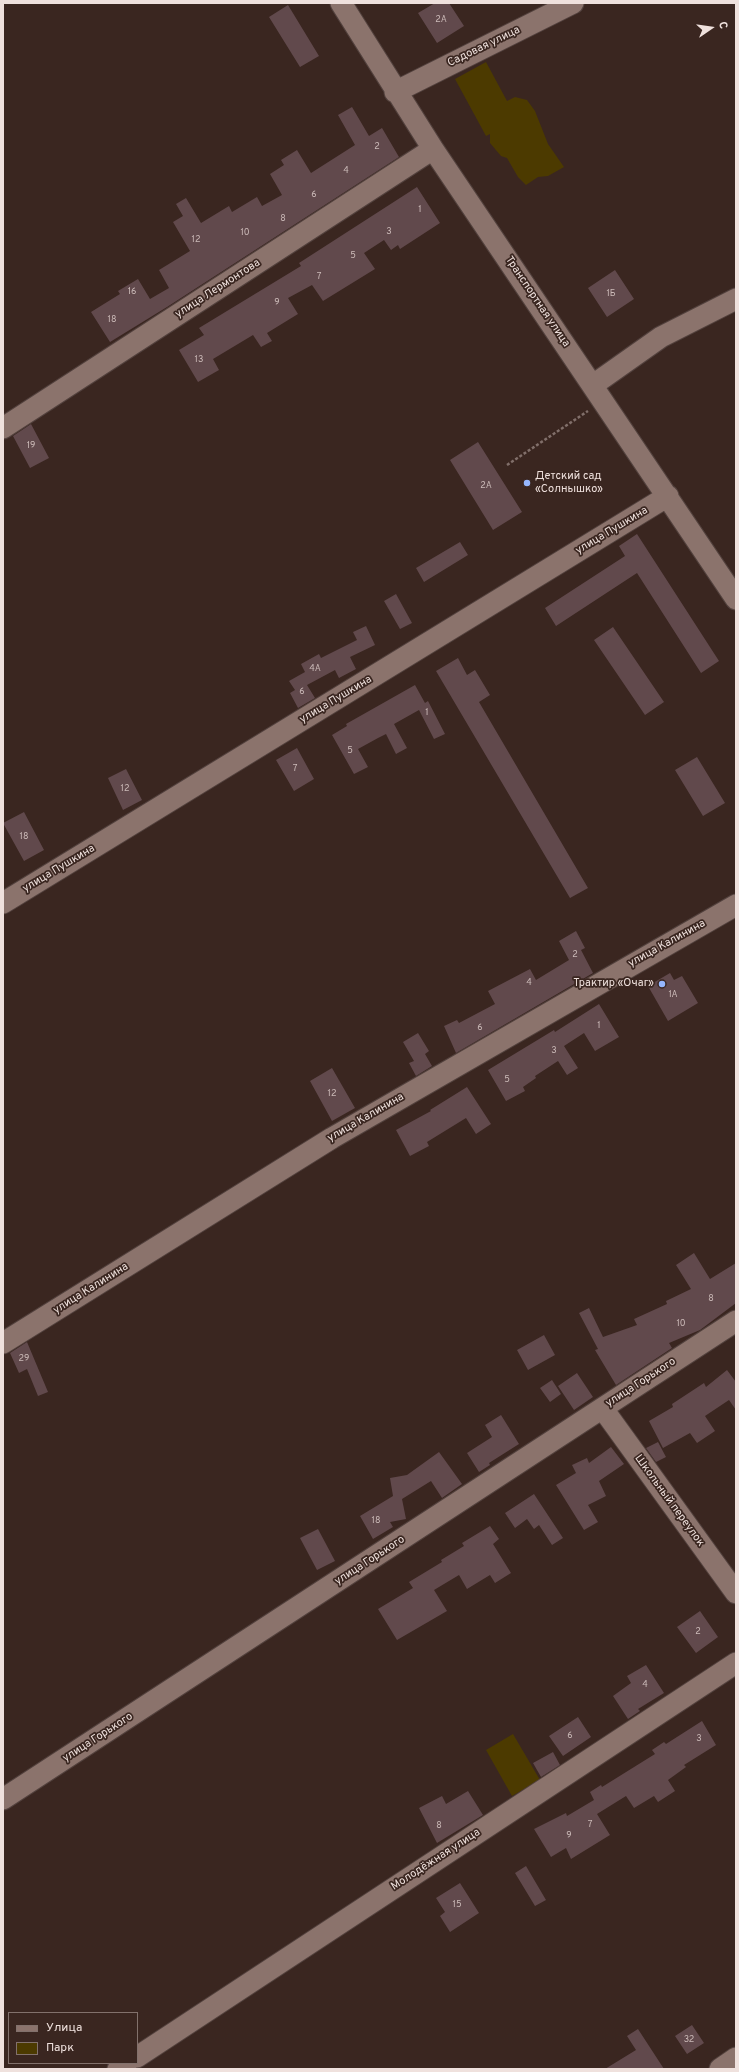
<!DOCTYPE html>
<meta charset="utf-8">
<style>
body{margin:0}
#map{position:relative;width:739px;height:2072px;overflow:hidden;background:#3a2620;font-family:Overpass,sans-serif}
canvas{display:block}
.frame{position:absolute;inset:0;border:4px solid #efe1dd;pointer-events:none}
.legend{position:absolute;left:8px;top:2012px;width:130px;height:52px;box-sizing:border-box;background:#3a2620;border:1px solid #82716c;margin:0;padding:5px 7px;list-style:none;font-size:12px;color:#efe1dd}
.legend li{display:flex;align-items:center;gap:8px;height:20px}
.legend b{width:20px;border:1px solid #82716c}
.north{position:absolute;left:691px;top:8px;width:40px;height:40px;-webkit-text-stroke:3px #3a2620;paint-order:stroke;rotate:77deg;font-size:11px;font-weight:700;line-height:16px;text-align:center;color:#efe1dd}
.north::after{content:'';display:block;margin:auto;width:14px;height:18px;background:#efe1dd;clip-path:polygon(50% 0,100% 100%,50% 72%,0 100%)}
</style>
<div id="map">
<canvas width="739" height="2072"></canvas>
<div class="frame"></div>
<ul class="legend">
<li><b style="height:5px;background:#8b736c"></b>Улица</li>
<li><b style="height:11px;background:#4c3a00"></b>Парк</li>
</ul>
<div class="north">С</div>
</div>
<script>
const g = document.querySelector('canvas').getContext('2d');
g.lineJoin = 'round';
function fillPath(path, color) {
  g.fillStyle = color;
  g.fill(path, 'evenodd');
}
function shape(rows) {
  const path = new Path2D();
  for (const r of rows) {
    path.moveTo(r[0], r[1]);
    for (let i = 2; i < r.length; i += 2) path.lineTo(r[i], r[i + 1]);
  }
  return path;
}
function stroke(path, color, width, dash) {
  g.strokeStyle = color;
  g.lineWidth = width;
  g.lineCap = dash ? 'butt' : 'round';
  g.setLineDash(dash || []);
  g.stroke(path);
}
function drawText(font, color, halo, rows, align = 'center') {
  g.font = font + ' Overpass,sans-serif';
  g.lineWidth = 3.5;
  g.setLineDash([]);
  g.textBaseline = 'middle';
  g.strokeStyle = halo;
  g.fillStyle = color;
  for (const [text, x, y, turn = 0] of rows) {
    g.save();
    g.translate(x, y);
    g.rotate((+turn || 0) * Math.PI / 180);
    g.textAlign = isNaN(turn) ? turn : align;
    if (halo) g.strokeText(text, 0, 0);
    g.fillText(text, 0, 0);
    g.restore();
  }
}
fillPath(shape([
 [486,62,507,101,515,97,527,100,535,111,548,144,564,167,548,176,538,177,526,185,518,177,507,158,501,156,490,143,490,134,486,136,455,79],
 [513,1734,540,1780,512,1796,486,1750]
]), '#4c3a00');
fillPath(shape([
 [435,3,449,3,464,26,437,43,418,13],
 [288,5,319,56,300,67,269,17],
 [352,107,369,136,382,128,399,157,167,307,110,342,91,312,120,294,118,291,138,279,150,299,169,288,159,270,190,251,173,222,183,216,176,204,186,198,201,223,229,206,232,212,257,197,262,206,282,195,270,174,284,165,281,160,297,150,311,173,355,145,338,115],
 [417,187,440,223,400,249,398,245,391,250,384,240,364,253,375,269,323,301,312,285,288,298,298,314,267,333,272,341,261,347,253,335,213,359,219,370,198,382,179,350,204,335,199,328,301,266,299,263],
 [615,270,634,299,607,317,588,288],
 [31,424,49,458,30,468,13,436],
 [478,442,522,512,493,530,450,460],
 [637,534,719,661,701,673,637,573,556,626,545,608,625,556,619,546],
 [460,542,468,555,424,582,416,568],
 [396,594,412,623,400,629,384,601],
 [366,626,375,645,350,657,356,669,339,678,335,670,307,685,315,698,298,708,290,693,295,690,289,681,305,672,301,664,319,654,321,658,357,640,353,632],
 [613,627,664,702,645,715,594,640],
 [458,658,467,675,475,670,490,695,479,702,588,888,570,898,436,671],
 [415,685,425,703,428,701,445,734,434,739,419,710,394,724,407,748,396,754,386,734,378,738,358,749,368,767,354,774,332,735,347,726,346,724],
 [297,748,314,779,294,791,276,760],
 [697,757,725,803,703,816,675,770],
 [126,769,142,800,123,810,108,778],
 [24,812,44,850,24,861,3,823],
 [576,931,585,948,581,950,593,973,456,1053,444,1026,457,1020,459,1023,495,1004,488,991,530,969,536,980,569,960,559,941],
 [670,973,674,980,682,976,698,1003,668,1021,648,986],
 [599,1004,619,1037,595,1051,584,1033,564,1046,578,1068,567,1075,558,1061,535,1076,536,1078,523,1087,525,1091,506,1101,488,1070,554,1030,555,1032],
 [418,1033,429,1051,425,1054,432,1066,416,1076,409,1063,414,1061,403,1042],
 [332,1068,355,1108,332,1121,310,1081],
 [467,1087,491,1124,476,1134,466,1118,427,1142,429,1146,410,1156,396,1130,431,1111,430,1110],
 [694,1253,710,1279,736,1263,736,1303,700,1330,669,1343,672,1348,616,1385,595,1350,598,1349,579,1313,589,1308,603,1337,637,1325,634,1319,667,1304,666,1301,691,1289,676,1265],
 [544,1335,555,1355,528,1370,517,1350],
 [27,1342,48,1392,38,1396,27,1369,19,1373,10,1353],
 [727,1370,736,1382,736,1410,729,1400,705,1416,715,1431,697,1443,690,1433,663,1448,649,1421,673,1407,672,1404,704,1383,706,1387],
 [577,1373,593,1397,574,1410,558,1386],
 [552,1380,561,1394,550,1402,540,1388],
 [501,1415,519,1444,489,1463,490,1465,479,1472,467,1453,492,1437,485,1425],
 [658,1442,666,1457,656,1462,646,1448],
 [611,1447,624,1464,599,1481,606,1496,588,1505,598,1522,584,1530,556,1485,576,1473,572,1465,587,1458,589,1463],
 [439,1452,462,1484,442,1498,431,1481,402,1499,406,1519,390,1522,393,1527,373,1539,360,1516,393,1496,390,1478,407,1475],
 [534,1494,563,1538,552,1545,539,1525,534,1529,527,1519,515,1528,505,1513],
 [490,1526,499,1539,493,1544,511,1573,495,1583,490,1575,467,1589,459,1575,434,1590,447,1611,397,1640,378,1609,413,1588,409,1582,442,1562,441,1560,464,1546,462,1543],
 [318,1529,335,1561,317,1570,300,1538],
 [700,1611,718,1637,696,1653,677,1627],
 [646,1665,664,1693,638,1709,640,1711,628,1719,613,1696,631,1683,627,1676],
 [578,1717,591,1737,563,1756,549,1736],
 [702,1721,716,1745,684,1765,686,1767,668,1780,675,1791,658,1802,654,1796,634,1808,626,1796,597,1814,610,1835,571,1859,566,1848,551,1857,534,1829,566,1813,567,1816,594,1800,590,1792,601,1785,602,1787,655,1754,652,1750,664,1742,666,1744],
 [553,1752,560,1765,541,1777,533,1763],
 [468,1791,483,1815,437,1843,419,1808,442,1796,446,1804],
 [526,1866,546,1900,535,1906,515,1873],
 [460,1883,479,1913,450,1932,440,1916,445,1912,436,1898],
 [692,2025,704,2043,687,2054,675,2036],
 [638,2029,664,2069,605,2069,636,2050,627,2036]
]), '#61494c');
const minor = shape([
 [341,3,433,149,736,599],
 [395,92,573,3],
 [593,385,661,337,736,299],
 [3,428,433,149],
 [3,903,668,496],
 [3,1343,332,1138,736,905],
 [603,1409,736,1593],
 [3,1799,736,1321],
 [137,2057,736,1663],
 [118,2069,127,2063],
 [720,2069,736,2058]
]);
stroke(minor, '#52413d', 23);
stroke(shape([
 [507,465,588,411]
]), '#816f6a', 2.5, [3, 2]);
stroke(minor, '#8b736c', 21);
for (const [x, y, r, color] of [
 [527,483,4,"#95b6fd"],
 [662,984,4,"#95b6fd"]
]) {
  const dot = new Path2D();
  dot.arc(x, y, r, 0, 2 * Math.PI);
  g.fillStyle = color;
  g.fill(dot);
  stroke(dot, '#3a2620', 1.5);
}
drawText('9px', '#ccbbb9', null, [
 ["2А",441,20],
 ["2",377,147],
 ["4",346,171],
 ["6",314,195],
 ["1",420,210],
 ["8",283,219],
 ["3",389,232],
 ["10",245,233],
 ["12",196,240],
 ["5",353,256],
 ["7",319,277],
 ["16",132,292],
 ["1Б",611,294],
 ["9",277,303],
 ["18",112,320],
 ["13",199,360],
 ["19",31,446],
 ["2А",486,486],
 ["4А",315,669],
 ["6",302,692],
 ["1",427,713],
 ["5",350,751],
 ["7",295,769],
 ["12",125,789],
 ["18",24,837],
 ["2",575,955],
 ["4",529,983],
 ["1А",673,995],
 ["1",599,1026],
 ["6",480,1028],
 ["3",554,1051],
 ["5",507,1080],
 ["12",332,1094],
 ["8",711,1299],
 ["10",681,1324],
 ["29",24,1359],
 ["18",376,1521],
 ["2",698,1632],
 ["4",645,1685],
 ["6",570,1736],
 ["3",699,1739],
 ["7",590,1825],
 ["8",439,1826],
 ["9",569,1836],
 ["15",457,1905],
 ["32",689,2040]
]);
drawText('11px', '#efe1dd', '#3a2620', [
 ["Садовая улица",484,47,-26],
 ["улица Лермонтова",218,289,-33],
 ["Транспортная улица",537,302,56],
 ["улица Пушкина",612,531,-31],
 ["улица Пушкина",336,700,-31],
 ["улица Пушкина",59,869,-31],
 ["улица Калинина",667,944,-29],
 ["улица Калинина",366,1118,-30],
 ["улица Калинина",91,1289,-32],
 ["улица Горького",641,1383,-33],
 ["Школьный переулок",669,1501,54],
 ["улица Горького",370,1561,-33],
 ["улица Горького",98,1738,-33],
 ["Молодёжная улица",436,1860,-33]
]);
drawText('11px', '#efe1dd', '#3a2620', [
 ["Детский сад",535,477],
 ["«Солнышко»",535,490],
 ["Трактир «Очаг»",654,984,"right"]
], 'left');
</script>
